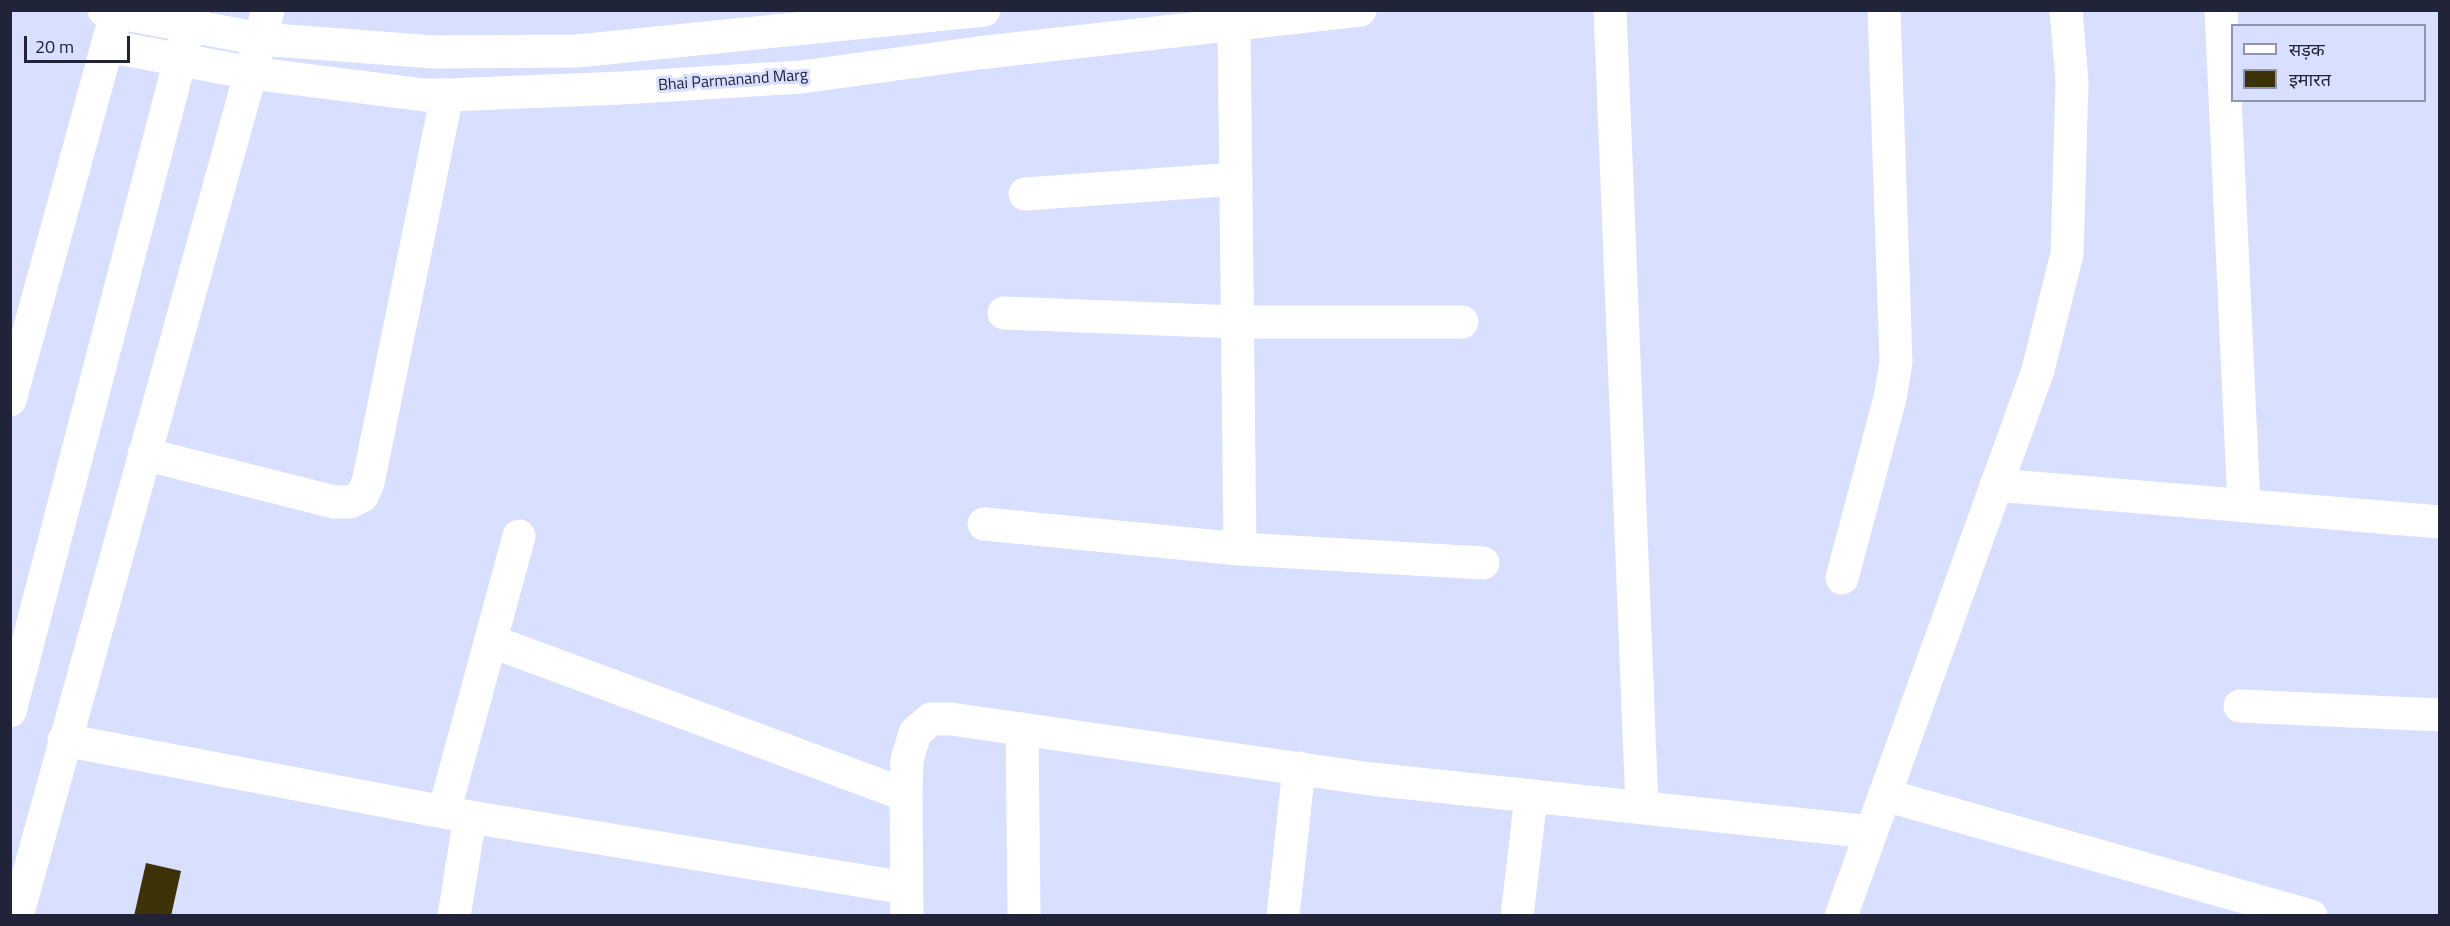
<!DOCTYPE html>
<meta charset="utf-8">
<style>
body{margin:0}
#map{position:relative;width:2450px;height:926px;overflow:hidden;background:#d8dfff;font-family:"Titillium Web","Noto Sans Devanagari",sans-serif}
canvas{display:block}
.frame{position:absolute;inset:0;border:12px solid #212438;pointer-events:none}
.legend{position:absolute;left:2231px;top:24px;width:195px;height:78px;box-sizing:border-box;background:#d8dfff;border:2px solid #8f94af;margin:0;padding:8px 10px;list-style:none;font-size:18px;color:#212438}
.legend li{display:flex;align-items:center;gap:12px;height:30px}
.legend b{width:30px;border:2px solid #8f94af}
.scale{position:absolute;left:24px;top:36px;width:106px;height:27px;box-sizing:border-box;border:3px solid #212438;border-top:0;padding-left:8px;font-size:18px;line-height:21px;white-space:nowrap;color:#212438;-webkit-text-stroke:4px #d8dfff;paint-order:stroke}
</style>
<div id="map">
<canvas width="2450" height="926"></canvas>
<div class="frame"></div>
<ul class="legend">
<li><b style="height:8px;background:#fff"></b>सड़क</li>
<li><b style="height:16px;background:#3b3207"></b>इमारत</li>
</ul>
<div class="scale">20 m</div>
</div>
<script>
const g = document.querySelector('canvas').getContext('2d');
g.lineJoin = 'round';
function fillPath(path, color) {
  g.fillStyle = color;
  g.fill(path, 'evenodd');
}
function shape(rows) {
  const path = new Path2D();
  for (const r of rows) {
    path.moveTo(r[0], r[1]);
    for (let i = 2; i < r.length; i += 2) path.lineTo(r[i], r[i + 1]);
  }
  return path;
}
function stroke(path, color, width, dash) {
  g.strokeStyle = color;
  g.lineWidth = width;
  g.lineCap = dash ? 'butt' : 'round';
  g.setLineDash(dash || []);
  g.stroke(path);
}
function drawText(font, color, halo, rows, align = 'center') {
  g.font = font + ' "Titillium Web",sans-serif';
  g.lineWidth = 6;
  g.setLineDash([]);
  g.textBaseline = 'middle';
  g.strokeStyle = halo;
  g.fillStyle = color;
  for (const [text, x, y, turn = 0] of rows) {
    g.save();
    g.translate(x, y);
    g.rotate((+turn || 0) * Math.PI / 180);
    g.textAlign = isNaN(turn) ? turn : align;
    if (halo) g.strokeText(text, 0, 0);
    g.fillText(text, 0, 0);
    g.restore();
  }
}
fillPath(shape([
 [146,863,181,871,171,916,134,916]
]), '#3b3207');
stroke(shape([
 [1610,10,1642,807],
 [2221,10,2244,506],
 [1234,25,1240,549],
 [1025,194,1236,179],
 [1004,313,1237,322,1462,322],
 [10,400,117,10],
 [144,454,334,502,350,502,362,496,368,483,447,95],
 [1996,485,2440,522],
 [984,524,1240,549,1483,563],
 [1842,578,1890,398,1896,362,1884,10],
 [491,641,906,795,907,760,915,733,931,719,951,719,1371,779,1871,832],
 [2240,706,2440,715],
 [1022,729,1024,916],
 [64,740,470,817,906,888],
 [906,795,907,916],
 [1885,795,2311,916],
 [444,812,519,536],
 [17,916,268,10],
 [454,916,470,817],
 [1283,916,1299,768],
 [1517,916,1531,797],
 [1841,916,2038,370,2067,254,2072,82,2066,10]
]), '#fff', 33);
stroke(shape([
 [104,10,261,39,434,52,577,51,984,10],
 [107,46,251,73,424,95,447,95,622,88,801,77,978,53,1360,10]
]), '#fff', 33);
stroke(shape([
 [10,711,193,10]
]), '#fff', 33);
drawText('16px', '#212438', '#d8dfff', [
 ["Bhai Parmanand Marg",733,81,-4]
]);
</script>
